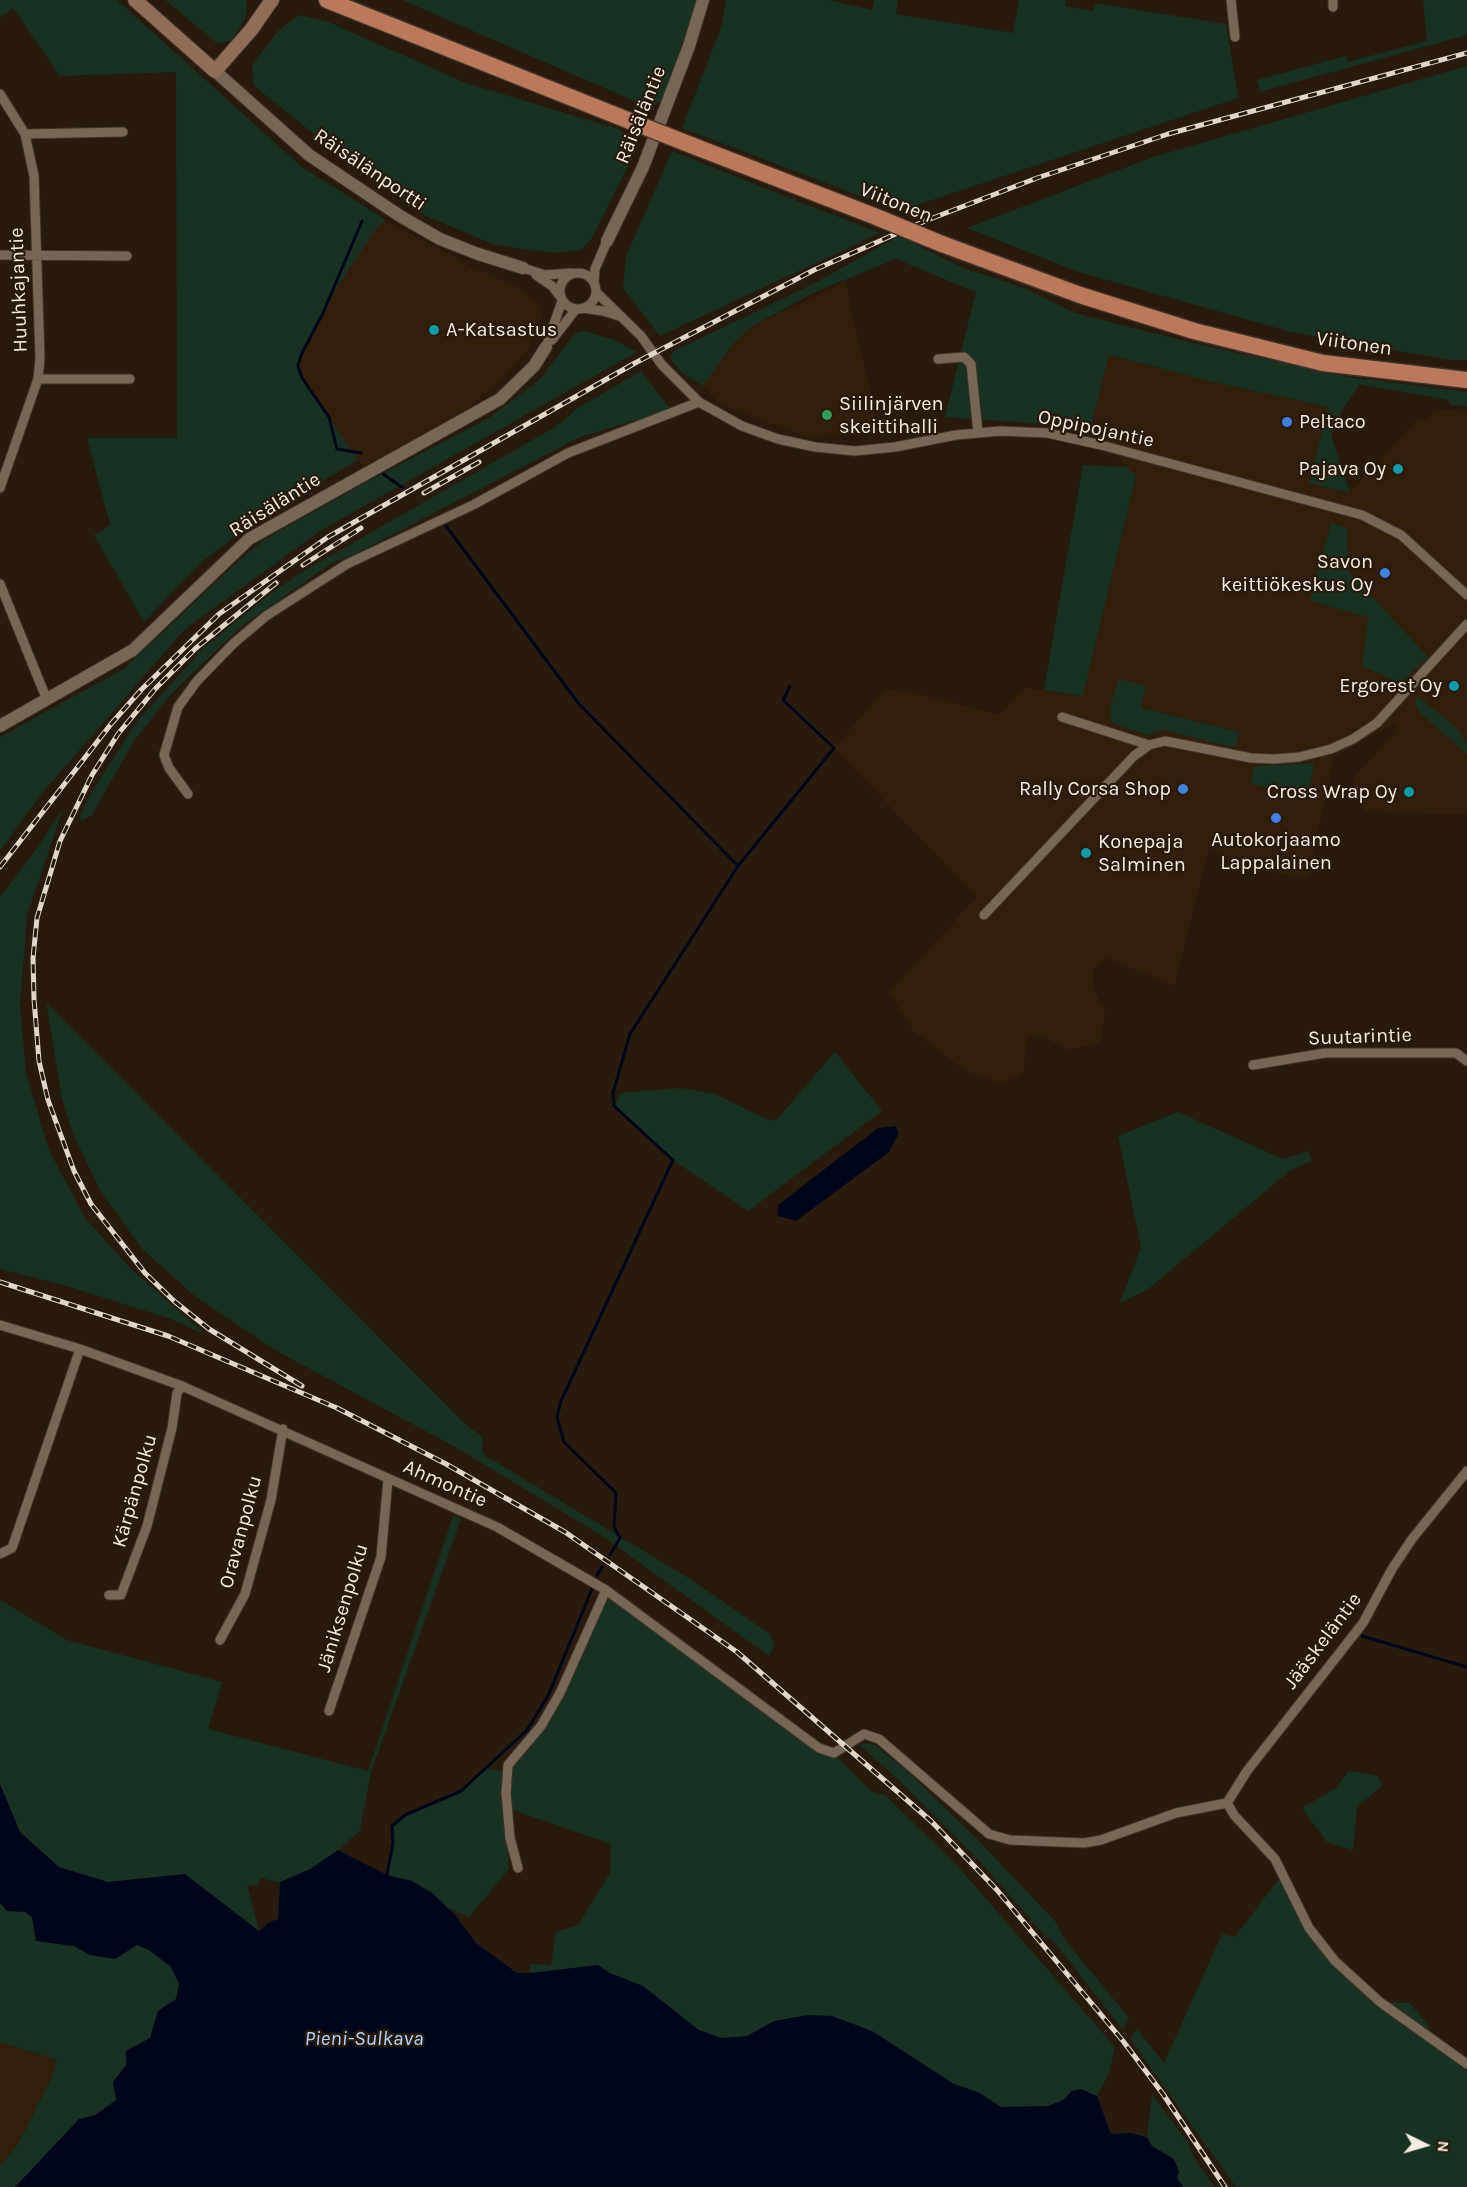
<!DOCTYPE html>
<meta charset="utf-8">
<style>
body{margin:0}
#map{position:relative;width:1467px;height:2187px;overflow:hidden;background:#281b0d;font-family:Karla,sans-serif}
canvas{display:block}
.north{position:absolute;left:1395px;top:2115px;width:60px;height:60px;-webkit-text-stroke:4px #281b0d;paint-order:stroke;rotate:95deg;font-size:16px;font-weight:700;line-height:24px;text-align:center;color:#f5ece2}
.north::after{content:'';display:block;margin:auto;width:21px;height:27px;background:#f5ece2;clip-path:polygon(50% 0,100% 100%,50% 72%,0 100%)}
</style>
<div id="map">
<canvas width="1467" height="2187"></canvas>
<div class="north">N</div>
</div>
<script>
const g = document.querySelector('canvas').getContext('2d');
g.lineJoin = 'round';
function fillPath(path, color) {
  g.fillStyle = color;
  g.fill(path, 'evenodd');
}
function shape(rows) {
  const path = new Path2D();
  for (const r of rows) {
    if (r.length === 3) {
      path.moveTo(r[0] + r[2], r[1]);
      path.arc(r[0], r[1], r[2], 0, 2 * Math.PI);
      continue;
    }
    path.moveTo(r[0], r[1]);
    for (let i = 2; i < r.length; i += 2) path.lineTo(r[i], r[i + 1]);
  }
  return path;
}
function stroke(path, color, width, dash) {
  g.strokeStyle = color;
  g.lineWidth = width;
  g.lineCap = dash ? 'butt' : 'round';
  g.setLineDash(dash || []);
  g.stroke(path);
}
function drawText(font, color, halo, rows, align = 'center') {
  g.font = font + ' Karla,sans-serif';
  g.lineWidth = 4.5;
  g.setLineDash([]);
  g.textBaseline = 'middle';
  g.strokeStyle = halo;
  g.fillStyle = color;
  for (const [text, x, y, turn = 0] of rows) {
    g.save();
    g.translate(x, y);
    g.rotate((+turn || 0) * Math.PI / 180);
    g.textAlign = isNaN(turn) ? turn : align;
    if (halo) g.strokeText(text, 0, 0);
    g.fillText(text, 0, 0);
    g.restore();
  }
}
fillPath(shape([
 [386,220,472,267,521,289,539,304,543,312,527,351,491,390,418,444,367,473,302,378,298,366,301,355,334,292,376,229],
 [845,281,879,431,807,437,718,403,703,386,733,344,751,327],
 [1108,355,1209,381,1328,407,1310,483,1349,493,1416,420,1424,420,1436,411,1445,410,1467,411,1467,815,1363,811,1353,779,1396,731,1394,723,1334,757,1308,879,1230,864,1222,853,1209,848,1174,986,1106,958,1093,969,1093,988,1105,1009,1101,1042,1068,1050,1044,1037,1027,1037,1023,1075,1000,1084,964,1070,914,1032,889,992,977,897,834,748,885,689,916,693,1000,715,1015,697,1027,688,1083,696,1136,477,1091,427],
 [0,2042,57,2060,50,2081,19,2142,0,2166]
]), '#311f0b');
fillPath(shape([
 [0,0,117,0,302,167,386,220,376,229,334,292,301,355,298,366,302,378,358,460,261,517,204,560,144,622,94,535,110,525,87,438,177,438,176,72,60,76,13,8,0,18],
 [165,0,247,0,246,17,232,40,218,44],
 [402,0,697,0,662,101,648,107],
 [726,0,828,0,872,10,874,0,898,0,896,14,1013,33,1019,0,1066,0,1065,6,1094,11,1095,3,1226,24,1238,98,899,211,682,128,721,28],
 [1423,0,1467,0,1467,35,1260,92,1257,80,1346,56,1347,62,1427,41],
 [299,15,326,21,466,83,618,129,632,138,637,148,592,238,581,250,552,253,495,245,428,217,365,175,254,86,252,65,279,30],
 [1467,66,1467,360,1449,360,1291,332,1079,272,967,228,1153,157],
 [672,151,772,191,880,233,660,336,623,288,626,257],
 [899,236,963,268,1025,288,1075,313,1197,344,1347,377,1467,392,1467,406,1450,405,1447,400,1360,384,1343,409,1331,435,1350,493,1309,483,1328,407,1209,381,1109,355,1089,435,1043,424,945,417,976,292,896,259,815,292,751,327,733,344,703,386,682,373,672,361,670,356,674,351,815,283],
 [584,331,615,340,637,352,320,531,184,630,43,792,0,851,0,737,125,668,233,566,265,539,372,479,489,418,539,380,575,333],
 [641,371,669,407,660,413,580,437,357,553,332,563,243,625,171,694,134,741,92,815,81,821,80,815,96,785,138,720,205,647,269,595,297,575,555,427,578,408],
 [1083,465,1127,467,1136,476,1083,696,1044,690],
 [1331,523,1347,528,1348,571,1428,657,1401,683,1362,666,1368,617,1310,601],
 [1119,679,1146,686,1141,708,1240,732,1236,745,1232,747,1163,730,1148,735,1114,724,1110,717,1111,703],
 [1417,696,1457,728,1467,744,1467,754,1421,714,1415,704],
 [1314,763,1309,791,1303,794,1251,784,1253,769,1257,766],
 [64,806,27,915,20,1005,26,1073,49,1150,85,1218,131,1269,206,1335,171,1319,67,1286,0,1269,0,897,38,847],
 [46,1002,467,1426,482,1436,483,1454,690,1579,770,1634,774,1646,769,1656,601,1535,457,1448,275,1350,195,1296,143,1250,101,1192,72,1132,62,1099],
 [835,1052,882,1111,748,1211,673,1160,614,1106,621,1093,681,1088,715,1094,770,1121,778,1118],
 [1178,1112,1283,1159,1309,1151,1312,1161,1291,1170,1147,1290,1120,1303,1141,1247,1118,1136],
 [453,1516,461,1519,371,1772,360,1830,339,1850,387,1875,393,1843,392,1826,405,1815,461,1791,485,1768,502,1771,541,1726,606,1590,781,1719,834,1753,871,1791,885,1795,955,1863,1115,2047,1109,2073,1097,2096,1111,2134,1131,2133,1147,2136,1152,2094,1188,2143,1192,2154,1214,2187,1104,2187,278,1920,280,1883,261,1878,257,1886,247,1884,259,1931,0,1868,0,1600,67,1640,222,1682,208,1729,368,1771],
 [504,1807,611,1844,610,1873,578,1925,556,1932,551,1965,530,1964,530,1973,517,1973,476,1943,446,1907,469,1917,509,1869],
 [865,1743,875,1745,909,1773,978,1840,1055,1921,1065,1940,1129,2018,1123,2030,1055,1943,1044,1935,978,1859,899,1780,859,1745],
 [1353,1771,1378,1776,1382,1786,1357,1807,1353,1850,1327,1842,1302,1808,1336,1788,1348,1772],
 [1278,1880,1292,1893,1309,1928,1380,2002,1409,2003,1427,2023,1433,2039,1467,2064,1467,2187,1236,2187,1130,2039,1137,2029,1164,2063,1222,1934,1235,1937],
 [0,1903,7,1911,25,1912,32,1917,36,1941,75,1946,90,1955,114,1959,137,1945,149,1950,170,1966,179,1983,176,2000,158,2011,150,2038,126,2051,126,2065,113,2082,117,2100,76,2187,0,2187,0,2166,19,2142,50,2081,57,2060,0,2042]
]), '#183122');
fillPath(shape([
 [896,1126,899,1133,889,1152,796,1221,778,1216,778,1205,878,1128],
 [0,1784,20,1832,59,1867,108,1882,185,1874,259,1931,268,1923,278,1919,280,1882,310,1869,338,1850,387,1875,412,1881,431,1892,455,1915,476,1943,517,1973,530,1973,598,1965,610,1973,643,1986,699,2030,721,2038,747,2036,774,2021,808,2015,832,2016,872,2031,954,2084,978,2092,1001,2107,1048,2106,1063,2100,1072,2091,1081,2089,1097,2096,1111,2134,1131,2133,1147,2137,1152,2146,1174,2159,1179,2171,1177,2178,1183,2187,15,2187,79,2119,95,2115,116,2100,113,2082,126,2065,126,2051,150,2038,158,2011,176,1999,179,1983,170,1966,149,1950,137,1945,115,1959,90,1955,74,1946,36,1941,32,1917,25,1912,7,1911,0,1903]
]), '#00061a');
stroke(shape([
 [361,453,337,449,329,417,302,378,298,366,301,355,323,313,362,221],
 [383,474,403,488],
 [446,526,579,704,738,866],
 [610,1555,620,1538,614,1527,616,1493,564,1442,557,1417,561,1401,673,1160,614,1106,613,1093,630,1034,738,866,834,748,783,700,790,686],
 [597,1575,602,1567],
 [1362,1636,1467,1667],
 [387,1875,393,1843,392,1826,405,1815,461,1791,527,1730,548,1696,592,1589]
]), '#00061a', 3);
const minor = shape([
 [1231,0,1235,37],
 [1333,7,1333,0],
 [0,94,25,134,34,176,40,358,38,379,0,488],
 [25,134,123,132],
 [0,255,127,256],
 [523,268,545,275,571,273],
 [578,291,18],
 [536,275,552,286,559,295],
 [594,283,595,269,607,241],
 [596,292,641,336,662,365,699,402,742,426,778,439,815,447,855,451,895,447,956,435,1000,431,1047,433,1101,445,1362,515,1401,535,1467,595],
 [583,308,603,311,622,317],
 [552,340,576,309],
 [546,347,562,301],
 [938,359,964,357,971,364,978,433],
 [38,379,130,379],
 [0,584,47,700],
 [1062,717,1149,745],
 [188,794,169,768,164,755,178,707,197,681,234,643,266,616,347,564,473,505,568,453,699,402],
 [984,915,1134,756,1149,745,1165,741,1251,758,1274,759,1299,757,1331,749,1353,739,1377,723,1467,624],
 [1253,1065,1325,1053,1456,1053,1467,1061],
 [0,1325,80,1349,182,1386,497,1527,606,1590,819,1748,834,1753,864,1734,879,1739,989,1834,1010,1840,1084,1843,1101,1840,1176,1813,1227,1803],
 [0,1554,12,1548,80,1349],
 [109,1595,121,1595,147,1526,172,1428,177,1393,182,1386],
 [220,1640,245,1594,271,1500,283,1429],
 [329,1711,381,1557,388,1479],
 [1227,1803,1247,1771,1363,1623,1392,1569,1412,1539,1467,1471],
 [1227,1803,1234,1815,1275,1859,1309,1928,1335,1961,1380,2002,1467,2064],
 [518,1868,510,1838,506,1793,508,1765,541,1726,560,1693,606,1590]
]);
const tertiary = shape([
 [215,71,309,155,400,216,440,239,478,254,523,268],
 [607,241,643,167,689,46,703,0],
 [0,726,133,650,249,539,500,399,534,366,546,347]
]);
const secondary = shape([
 [135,0,215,71,251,30,272,0]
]);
const trunk = shape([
 [327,0,630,121],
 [691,145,874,216],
 [942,244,1080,295,1194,331,1323,363,1467,380]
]);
stroke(minor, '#3f342d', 11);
stroke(tertiary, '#3f342d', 14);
stroke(secondary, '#3f342d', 16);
stroke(trunk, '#3f342d', 19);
stroke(minor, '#766655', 9);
stroke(tertiary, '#766655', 12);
stroke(secondary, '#906d58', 14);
stroke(trunk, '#bc785c', 16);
const rail = shape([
 [424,493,479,462],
 [303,565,361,528],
 [276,583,196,648,156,688,118,734,92,775,60,841,37,918,33,958,34,999,39,1061,48,1100,74,1171,91,1204,145,1273,174,1301,209,1329,302,1386],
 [0,867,111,724,141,690,219,614,328,537,635,363,814,270,925,221,1037,178,1168,134,1467,53],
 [0,1282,168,1336,337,1408,446,1464,565,1532,737,1652,931,1821,997,1890,1123,2041,1163,2094,1225,2187]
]);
stroke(rail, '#e0d6cc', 5);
stroke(rail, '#281b0d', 3, [9]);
const trunkBridge = shape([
 [630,121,691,145],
 [874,216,942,244]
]);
stroke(trunkBridge, '#3f342d', 19, []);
stroke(trunkBridge, '#bc785c', 16);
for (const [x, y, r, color] of [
 [434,330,6,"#0f9aa8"],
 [827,415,6,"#2e9e5b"],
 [1287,422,6,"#3f7fe0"],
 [1398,469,6,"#0f9aa8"],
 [1385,573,6,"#3f7fe0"],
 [1454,686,6,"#0f9aa8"],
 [1183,789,6,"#3f7fe0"],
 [1409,792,6,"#0f9aa8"],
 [1276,818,6,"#3f7fe0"],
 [1086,853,6,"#0f9aa8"]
]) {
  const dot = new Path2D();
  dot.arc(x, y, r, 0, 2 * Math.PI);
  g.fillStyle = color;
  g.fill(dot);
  stroke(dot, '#281b0d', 2);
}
drawText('20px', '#f5ece2', '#281b0d', [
 ["Räisäläntie",641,115,-68],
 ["Räisälänportti",370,170,34],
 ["Viitonen",896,203,22],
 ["Huuhkajantie",19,290,-92],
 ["Viitonen",1354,344,8],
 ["Oppipojantie",1096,429,12],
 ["Räisäläntie",275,505,-32],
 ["Suutarintie",1360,1037,-2],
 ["Ahmontie",445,1484,24],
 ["Kärpänpolku",135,1491,-74],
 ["Oravanpolku",241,1532,-75],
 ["Jäniksenpolku",343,1608,-73],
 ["Jääskeläntie",1323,1641,-53]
]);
drawText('20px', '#f5ece2', '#281b0d', [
 ["A-Katsastus",446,330,"left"],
 ["Siilinjärven",839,404,"left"],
 ["skeittihalli",839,427,"left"],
 ["Peltaco",1299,422,"left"],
 ["Pajava Oy",1386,469],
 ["Savon",1373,562],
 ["keittiökeskus Oy",1373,585],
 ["Ergorest Oy",1442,686],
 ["Rally Corsa Shop",1171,789],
 ["Cross Wrap Oy",1397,792],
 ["Autokorjaamo",1276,840,"center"],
 ["Lappalainen",1276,863,"center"],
 ["Konepaja",1098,842,"left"],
 ["Salminen",1098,865,"left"]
], 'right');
drawText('italic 21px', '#aed3f9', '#281b0d', [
 ["Pieni-Sulkava",364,2039]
]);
</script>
